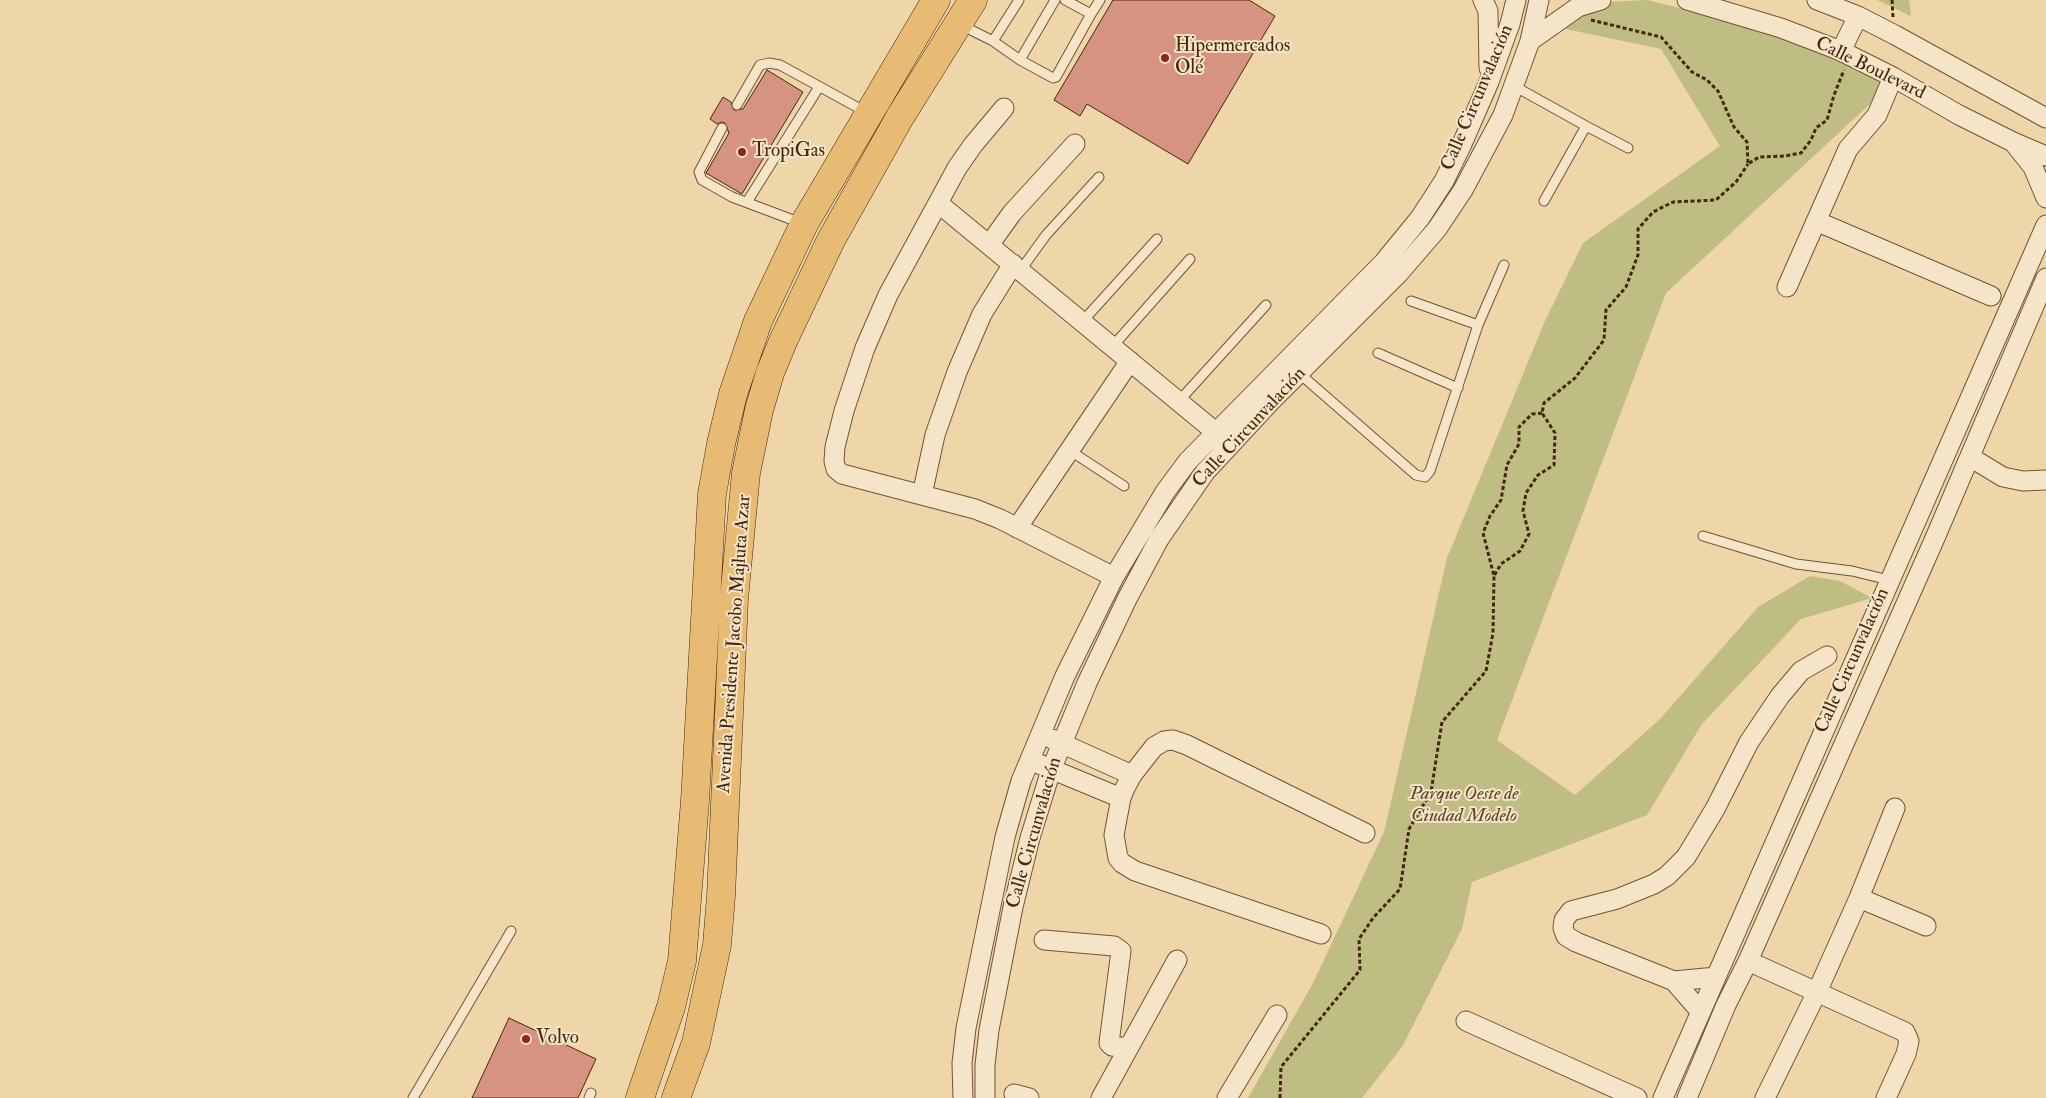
<!DOCTYPE html>
<meta charset="utf-8">
<style>
body{margin:0}
canvas{display:block;background:#efd6a9}
</style>
<canvas width="2046" height="1098"></canvas>
<script>
const g = document.querySelector('canvas').getContext('2d');
g.lineJoin = 'round';
function fillPath(path, color) {
  g.fillStyle = color;
  g.fill(path, 'evenodd');
}
function shape(rows) {
  const path = new Path2D();
  for (const r of rows) {
    path.moveTo(r[0], r[1]);
    for (let i = 2; i < r.length; i += 2) path.lineTo(r[i], r[i + 1]);
  }
  return path;
}
function stroke(path, color, width, dash) {
  g.strokeStyle = color;
  g.lineWidth = width;
  g.lineCap = dash ? 'butt' : 'round';
  g.setLineDash(dash || []);
  g.stroke(path);
}
function drawText(font, color, halo, rows, align = 'center') {
  g.font = font + ' "IM FELL Double Pica",serif';
  g.lineWidth = 4;
  g.setLineDash([]);
  g.textBaseline = 'middle';
  g.strokeStyle = halo;
  g.fillStyle = color;
  for (const [text, x, y, turn = 0] of rows) {
    g.save();
    g.translate(x, y);
    g.rotate((+turn || 0) * Math.PI / 180);
    g.textAlign = isNaN(turn) ? turn : align;
    if (halo) g.strokeText(text, 0, 0);
    g.fillText(text, 0, 0);
    g.restore();
  }
}
fillPath(shape([
 [1647,0,1779,32,1887,72,1870,104,1666,293,1497,740,1575,795,1660,719,1758,607,1810,576,1840,581,1872,598,1801,619,1702,724,1647,815,1472,882,1462,929,1402,1047,1362,1098,1248,1098,1313,983,1384,832,1447,558,1545,321,1583,243,1720,146,1661,49,1561,28,1587,3],
 [1877,0,1909,0,1911,16]
]), '#bfbc84');
const building = shape([
 [1113,0,1249,0,1275,16,1188,164,1087,104,1080,116,1054,100,1113,0],
 [767,70,803,92,742,194,706,173,729,133,725,123,721,122,717,124,710,119,723,97,731,102,734,110,743,109,767,70],
 [509,1018,596,1059,578,1098,472,1098,509,1018]
]);
fillPath(building, '#d69381');
stroke(building, '#44280e', 1);
const service = shape([
 [1091,14,1100,0],
 [961,25,993,41,1020,60,1053,78,1056,77,1091,14,1065,0],
 [993,41,1019,0],
 [1020,60,1055,0],
 [1514,86,1586,126,1544,201],
 [737,105,760,65,769,63,780,65,866,112],
 [1586,126,1628,148],
 [722,128,699,172,702,180,732,197,801,223],
 [747,202,819,87],
 [1020,271,1046,235,1099,177],
 [1411,301,1478,325],
 [1082,322,1157,239],
 [1112,347,1190,259],
 [1378,353,1458,388],
 [1300,374,1416,475,1425,477,1430,471,1478,325,1504,265],
 [1179,401,1266,305],
 [1069,450,1124,486],
 [1703,536,1796,564,1852,571,1889,580],
 [413,1098,511,931],
 [589,1098,591,1093]
]);
const minor = shape([
 [1483,0,1488,11,1489,68],
 [1687,0,1781,28,1841,51,1893,77,1959,115,2013,142,2046,156],
 [1817,0,1858,16,1895,35,2046,118],
 [1530,41,1578,7,1601,0],
 [1841,51,1858,16],
 [1004,108,973,145,957,168,888,295,865,348,844,411,835,447,834,461,836,469,842,474,975,509,1000,519,1114,577],
 [2014,143,2033,167,2046,198],
 [938,203,1224,439],
 [1816,221,1991,296],
 [989,245,1012,213,1075,144],
 [1787,287,1848,149,1877,115,1893,77],
 [1970,457,2003,477,2023,481,2046,480],
 [922,495,935,435,957,372,982,314,1013,264],
 [1017,528,1130,361],
 [1052,739,1132,775],
 [1039,764,1121,798],
 [1859,898,1926,926],
 [1321,934,1135,871,1122,863,1118,858,1114,835,1121,798,1125,788,1132,775,1154,747,1164,741,1173,740,1187,745,1365,833],
 [1044,940,1114,946,1121,951,1109,1043,1112,1046,1128,1048],
 [1748,961,1905,1032,1909,1041,1906,1054,1886,1098],
 [1716,977,1674,981,1576,942,1566,936,1563,928,1564,920,1571,911,1617,899,1654,884,1667,876,1686,857,1715,809,1749,742,1780,696,1801,671,1827,656],
 [1674,981,1701,1012],
 [1466,1021,1637,1098],
 [1014,1094,1029,1098],
 [963,1098,962,1063,966,1028,1005,837,1021,781,1065,676,1114,577,1165,492,1188,461,1384,262,1420,218,1444,181,1462,144,1489,82,1510,24,1516,0],
 [985,1098,985,1065,989,1030,1013,907,1030,838,1051,770,1087,683,1127,599,1159,539,1205,472,1271,401,1399,273,1437,229,1463,190,1503,115,1530,41,1539,0],
 [1101,1098,1177,960],
 [1227,1098,1277,1015],
 [1663,1098,2046,225],
 [1687,1098,1726,1005,1748,961,1935,538,2046,278],
 [1765,1098,1817,992,1859,898,1895,808]
]);
const primary = shape([
 [640,1098,671,1007,682,961,695,801,712,494,721,444,733,394,758,321,804,224,936,0],
 [676,1098,696,1043,717,945,721,896,734,599,746,473,759,410,770,373,784,339,831,240,900,117,973,0]
]);
stroke(service, '#6f5435', 11);
stroke(minor, '#6f5435', 21);
stroke(primary, '#44280e', 29);
stroke(shape([
 [1892,0,1893,17],
 [1591,20,1661,37,1692,72,1707,80,1718,91,1734,127,1747,142,1748,164,1759,157,1785,156,1801,153,1811,140,1816,128,1827,120,1834,95,1844,70],
 [1542,413,1532,414,1519,427,1519,444,1507,465,1501,500,1490,516,1483,533,1494,576,1501,564,1520,551,1529,534,1523,511,1526,493,1538,475,1554,465,1555,433,1542,413,1544,403,1575,378,1604,340,1606,310,1626,287,1638,255,1638,229,1653,212,1673,202,1716,200,1736,182,1748,164],
 [1280,1098,1281,1067,1360,970,1359,939,1373,918,1400,889,1409,829,1431,792,1442,722,1486,671,1493,633,1494,576]
]), '#44280e', 3, [4, 2.5]);
stroke(service, '#f5e4c7', 9);
stroke(minor, '#f5e4c7', 19);
stroke(primary, '#e8bb74', 28);
for (const [x, y, r, color] of [
 [1165,58,5,"#8f2418"],
 [742,152,5,"#8f2418"],
 [526,1039,5,"#8f2418"]
]) {
  const dot = new Path2D();
  dot.arc(x, y, r, 0, 2 * Math.PI);
  g.fillStyle = color;
  g.fill(dot);
  stroke(dot, '#f5e4c7', 2);
}
drawText('19px', '#44280e', '#f5e4c7', [
 ["Hipermercados",1175,47],
 ["Olé",1175,69],
 ["TropiGas",752,152],
 ["Volvo",536,1039]
], 'left');
drawText('19px', '#44280e', '#f5e4c7', [
 ["Calle Boulevard",1870,69,26],
 ["Calle Circunvalación",1478,98,-67],
 ["Calle Circunvalación",1250,428,-47],
 ["Avenida Presidente Jacobo Majluta Azar",735,644,-86],
 ["Calle Circunvalación",1853,661,-66],
 ["Calle Circunvalación",1035,833,-74]
]);
drawText('italic 19px', '#5d4626', '#f5e4c7', [
 ["Parque Oeste de",1464,795],
 ["Ciudad Modelo",1464,817]
]);
</script>
